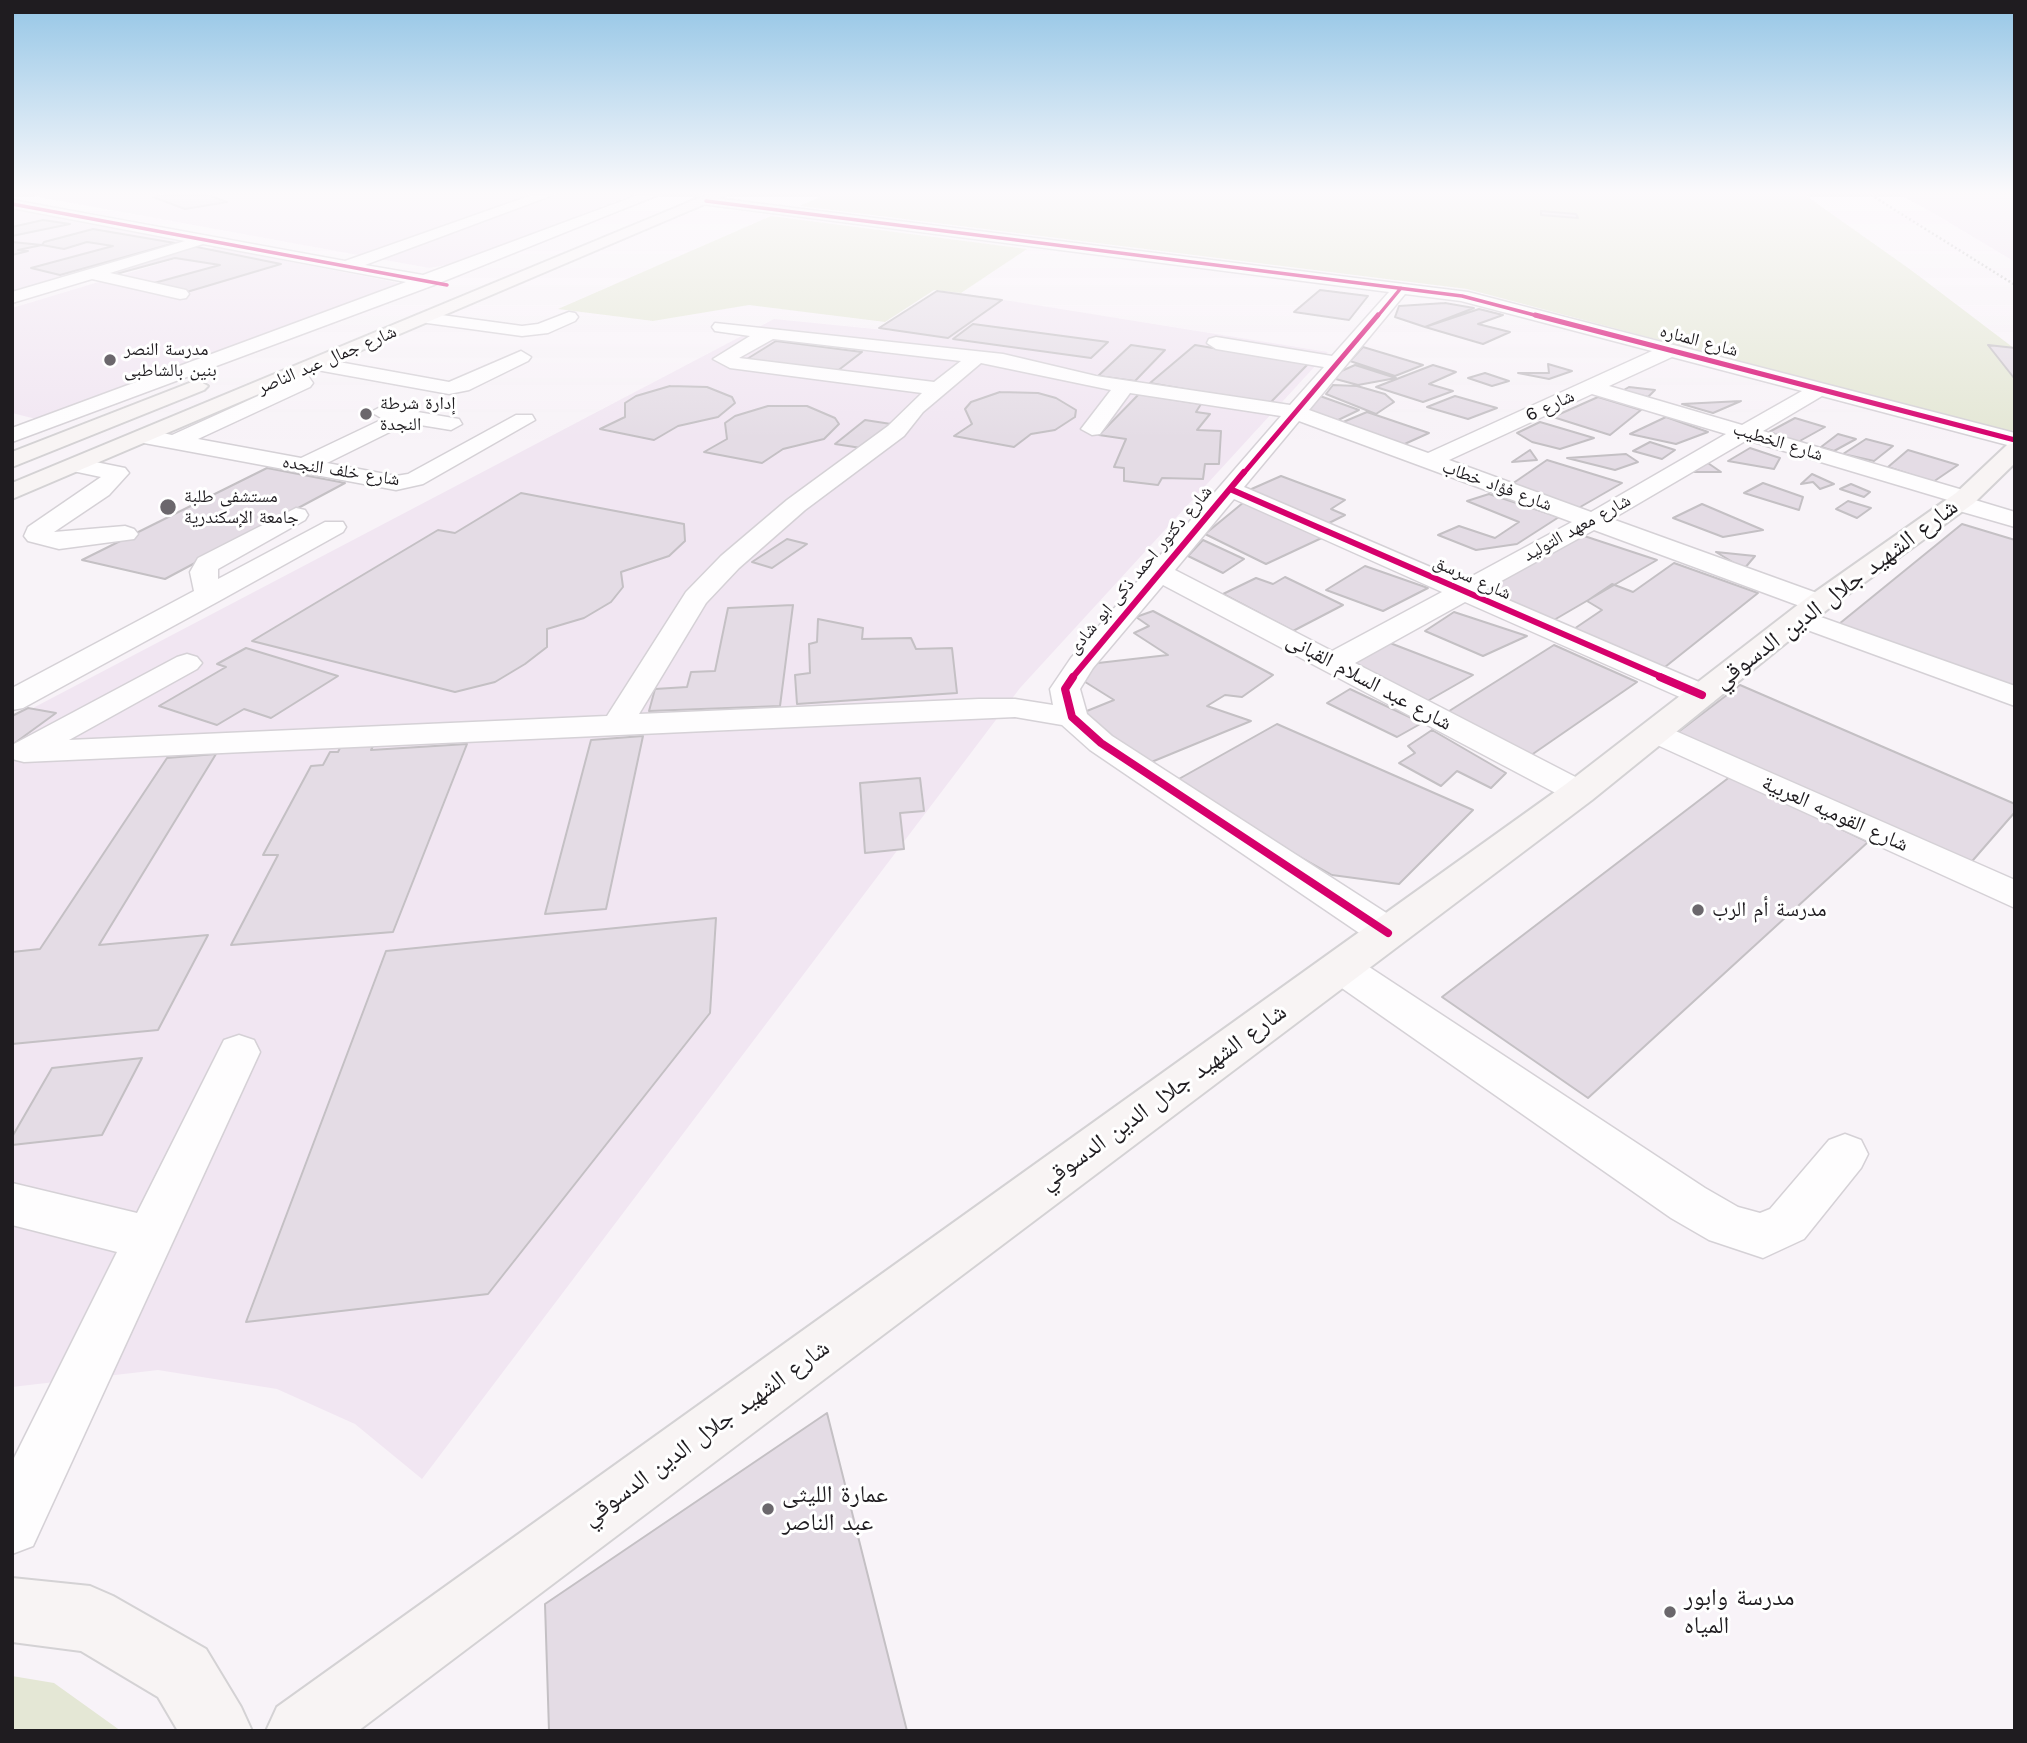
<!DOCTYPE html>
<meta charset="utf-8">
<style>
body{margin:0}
#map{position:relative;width:2027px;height:1743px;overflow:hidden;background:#f8f3f8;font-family:"Work Sans",sans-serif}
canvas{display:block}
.frame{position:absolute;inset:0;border:14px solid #1f1c20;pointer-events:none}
</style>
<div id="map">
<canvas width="2027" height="1743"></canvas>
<div class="frame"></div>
</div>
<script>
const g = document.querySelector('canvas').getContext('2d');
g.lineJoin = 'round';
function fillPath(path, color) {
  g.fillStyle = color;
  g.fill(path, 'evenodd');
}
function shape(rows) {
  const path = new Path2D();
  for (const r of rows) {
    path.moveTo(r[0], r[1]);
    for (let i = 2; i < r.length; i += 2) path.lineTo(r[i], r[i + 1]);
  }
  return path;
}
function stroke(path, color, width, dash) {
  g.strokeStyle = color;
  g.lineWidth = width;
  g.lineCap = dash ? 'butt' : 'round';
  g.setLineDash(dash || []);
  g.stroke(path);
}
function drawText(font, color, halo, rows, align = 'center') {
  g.font = font + ' "Work Sans","Noto Naskh Arabic",sans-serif';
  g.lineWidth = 6;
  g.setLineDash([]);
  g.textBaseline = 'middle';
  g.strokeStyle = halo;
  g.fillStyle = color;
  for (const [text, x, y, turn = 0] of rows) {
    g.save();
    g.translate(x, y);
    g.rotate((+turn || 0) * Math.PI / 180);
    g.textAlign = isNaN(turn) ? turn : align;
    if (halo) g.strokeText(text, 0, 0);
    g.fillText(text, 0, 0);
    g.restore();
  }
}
fillPath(shape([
 [29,195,632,195,453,264,429,268],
 [1901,195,2015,195,2015,262,1940,217],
 [12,207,191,243,12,297],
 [215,247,404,284,48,422,12,413,12,308],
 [961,293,1328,352,1020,688,422,1479,355,1424,277,1389,158,1370,12,1387,12,719,774,319,895,331]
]), '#f1e6f2');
fillPath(shape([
 [825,195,1805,195,1911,270,2015,349,2015,429,2009,433,1467,289,800,206],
 [771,216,1027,249,961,293,934,290,885,322,749,305,653,321,558,309],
 [12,1676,54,1683,121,1731,12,1731]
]), '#e4e7d5');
const building = shape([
 [165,195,208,195,227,202,185,209,153,197,165,195],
 [1541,211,1576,214,1578,218,1541,215,1541,211],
 [43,220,70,224,12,236,12,227,43,220],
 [93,229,175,243,60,275,31,268,113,246,87,242,64,249,42,245,44,242,93,229],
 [12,242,42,245,18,250,28,251,12,255,12,242],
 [187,245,281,264,180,294,143,286,220,265,175,258,105,277,85,271,187,245],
 [1320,290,1368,296,1349,320,1294,312,1320,290],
 [937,291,1002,300,948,338,879,328,937,291],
 [1445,303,1474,308,1425,327,1395,317,1399,306,1445,303],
 [1479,309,1503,315,1478,324,1510,332,1483,344,1425,327,1479,309],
 [973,324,1108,342,1091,358,953,339,973,324],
 [776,341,862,352,836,372,747,359,776,341],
 [1131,345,1165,350,1135,381,1098,376,1131,345],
 [1195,345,1308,364,1269,404,1150,383,1195,345],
 [1988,345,2015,348,2015,378,2014,378,1988,345],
 [1363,347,1423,365,1395,376,1350,361,1363,347],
 [1548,364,1572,371,1549,379,1518,373,1549,373,1548,364],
 [1355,365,1396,378,1358,385,1328,377,1355,365],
 [1433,365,1456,372,1429,384,1453,391,1423,402,1376,387,1433,365],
 [1485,373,1509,381,1492,386,1468,378,1485,373],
 [1333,385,1357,386,1385,394,1394,402,1376,414,1326,394,1333,385],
 [670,386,707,387,732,397,735,403,718,417,678,426,654,440,600,429,625,417,625,403,636,396,670,386],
 [1629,387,1655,390,1648,397,1622,391,1629,387],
 [1000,392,1038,393,1056,398,1076,410,1075,417,1055,430,1031,434,1014,447,954,436,972,424,965,409,971,402,1000,392],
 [1139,394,1201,404,1196,412,1210,414,1197,430,1221,431,1219,464,1205,464,1203,479,1162,478,1158,485,1124,481,1124,468,1114,467,1126,439,1099,435,1139,394],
 [1320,396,1359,410,1334,422,1306,411,1320,396],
 [1455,396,1497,408,1468,419,1427,407,1455,396],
 [1598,397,1641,410,1610,435,1553,417,1598,397],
 [1741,401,1713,413,1682,404,1741,401],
 [768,406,807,406,835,418,839,424,824,439,783,449,762,463,704,452,727,439,725,423,735,416,768,406],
 [1367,412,1429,433,1398,447,1336,425,1367,412],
 [1666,417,1708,432,1676,444,1630,434,1666,417],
 [1795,418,1825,427,1798,442,1769,432,1795,418],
 [865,420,891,424,861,448,835,444,865,420],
 [1540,422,1594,438,1560,449,1532,442,1517,433,1540,422],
 [1838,434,1856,439,1834,451,1821,447,1838,434],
 [1866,439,1893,446,1874,461,1843,454,1866,439],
 [1650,442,1675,450,1662,459,1633,451,1650,442],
 [1750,448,1780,458,1774,469,1728,461,1750,448],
 [1530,450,1537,460,1512,462,1530,450],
 [1908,450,1958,465,1933,482,1888,467,1908,450],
 [1626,454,1638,462,1615,470,1567,458,1626,454],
 [1547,460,1622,483,1575,510,1509,486,1547,460],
 [1705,461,1721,472,1693,472,1705,461],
 [267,468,345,483,165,579,82,560,267,468],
 [1812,474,1834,484,1820,489,1813,482,1801,484,1812,474],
 [1281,476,1345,500,1331,509,1345,515,1327,524,1247,491,1281,476],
 [1763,483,1803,497,1799,510,1744,493,1763,483],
 [1851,484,1870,492,1864,497,1840,489,1851,484],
 [521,493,684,524,685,541,669,556,621,572,623,587,611,602,584,618,547,629,547,647,525,664,495,682,455,692,252,641,438,530,455,533,521,493],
 [1489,494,1559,517,1517,544,1476,550,1438,535,1459,526,1495,538,1519,522,1467,501,1489,494],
 [1848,501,1871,508,1857,518,1836,509,1848,501],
 [1244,502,1326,536,1266,564,1205,534,1244,502],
 [1702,504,1763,530,1723,537,1673,518,1702,504],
 [1962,524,2015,540,2015,689,1839,624,1962,524],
 [1572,532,1657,560,1554,620,1479,591,1572,532],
 [787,539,807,544,772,568,752,562,787,539],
 [1203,540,1244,559,1223,573,1188,556,1203,540],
 [1716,552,1755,556,1744,569,1716,552],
 [1674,563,1758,593,1660,671,1568,633,1602,610,1587,601,1612,584,1633,592,1674,563],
 [1365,566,1428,588,1383,611,1326,590,1365,566],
 [1285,577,1343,605,1293,631,1223,594,1256,578,1273,584,1285,577],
 [793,605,780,706,649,711,655,689,687,687,691,672,715,671,728,608,793,605],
 [1153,611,1273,675,1242,697,1225,695,1207,706,1251,721,1149,763,1072,717,1114,700,1074,675,1098,663,1168,655,1134,633,1149,626,1136,617,1153,611],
 [1454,612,1527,636,1483,656,1425,631,1454,612],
 [818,619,863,628,862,639,911,638,916,649,952,648,957,693,797,704,795,675,810,673,809,644,817,642,818,619],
 [1390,643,1473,675,1424,703,1349,665,1390,643],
 [1554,645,1637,682,1527,758,1446,713,1554,645],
 [246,648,338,676,271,718,244,709,217,725,159,706,226,667,217,664,246,648],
 [1740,685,2015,804,2015,812,1967,867,1673,736,1740,685],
 [1350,689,1422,723,1397,737,1327,703,1350,689],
 [28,708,56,713,12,745,12,716,28,708],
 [1277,724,1473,810,1399,884,1332,875,1233,819,1177,780,1277,724],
 [1432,730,1506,773,1491,788,1457,771,1441,786,1399,763,1415,753,1408,746,1432,730],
 [643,736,606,909,545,914,591,740,643,736],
 [376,740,371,750,467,744,393,932,231,945,278,855,263,855,311,766,323,765,330,752,338,752,343,742,376,740],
 [216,754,99,945,208,935,158,1030,12,1044,12,952,40,949,167,758,216,754],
 [1731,776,1868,842,1588,1098,1442,997,1731,776],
 [920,778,924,811,900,813,904,849,865,853,860,783,920,778],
 [716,918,710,1013,488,1294,246,1322,386,951,716,918],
 [142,1058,102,1135,12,1145,12,1137,52,1068,142,1058],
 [827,1413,907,1731,549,1731,545,1604,827,1413]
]);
fillPath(building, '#e4dce5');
stroke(building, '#c4c0c4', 2);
const minor = shape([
 [532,195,553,195,365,265,423,275,638,195,658,195,434,285,12,442,12,428,406,282,203,244,110,273,186,290,189,294,186,298,180,299,92,279,12,303,12,292,185,241,12,208,12,200,345,261,532,195],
 [706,197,1468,292,2015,433,2015,447,1822,396,1763,431,1973,493,1975,500,2015,512,2015,527,1949,508,1948,500,1747,440,1612,519,1828,597,1832,603,1828,609,1808,609,1594,530,1485,590,1713,688,1717,695,1713,702,1702,704,1691,702,1465,602,1355,663,1591,785,1596,792,1591,799,1579,803,1567,799,1163,585,1093,668,1080,689,1087,714,1112,736,1402,923,1407,933,1402,943,1388,947,1374,943,1090,750,1062,725,1015,717,24,762,12,759,12,745,177,657,187,654,197,657,202,663,197,669,69,740,607,716,686,592,721,556,787,500,888,426,922,393,730,368,713,359,750,336,715,331,712,327,715,323,1003,354,1096,376,1290,405,1324,367,1216,349,1207,343,1209,339,1216,337,1332,356,1389,292,701,204,699,201,706,197],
 [1405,294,1461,301,1652,351,1428,453,1309,410,1405,294],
 [773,339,961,361,934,382,739,358,773,339],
 [1672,357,1802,391,1742,425,1609,386,1672,357],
 [981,363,1111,390,1081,429,1092,435,1100,434,1130,393,1281,416,1071,658,1050,689,1053,705,1015,699,979,699,639,714,706,603,739,568,805,510,904,436,923,412,981,363],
 [1592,394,1726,434,1591,512,1449,460,1592,394],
 [1299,421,1421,466,1572,522,1463,581,1244,487,1299,421],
 [1234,499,1442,592,1332,651,1175,570,1234,499],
 [569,312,575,313,578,317,575,321,548,333,522,336,427,323,418,318,427,313,522,326,538,324,569,312],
 [521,351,531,357,528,361,469,390,449,394,317,370,307,364,317,358,449,382,521,351],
 [291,369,306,373,313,383,310,387,198,439,301,458,383,419,371,412,382,406,459,419,462,424,451,430,408,423,327,463,396,476,408,474,516,415,532,415,535,420,423,484,396,490,144,443,133,436,144,429,172,435,291,381,281,375,291,369],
 [76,458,125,468,129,473,109,495,54,532,125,526,134,529,138,534,134,539,59,549,28,541,24,536,28,527,101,477,68,470,65,465,76,458],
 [296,508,305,510,308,515,305,520,218,569,218,579,325,522,343,522,346,527,343,532,219,601,23,708,12,710,12,688,194,591,190,572,198,558,296,508],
 [1801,610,2015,686,2015,706,1791,624,1787,618,1791,612,1801,610],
 [1655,722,2015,880,2015,908,1644,739,1639,732,1644,725,1655,722],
 [1340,952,1354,957,1705,1188,1738,1207,1760,1213,1770,1209,1829,1140,1845,1134,1861,1140,1868,1154,1861,1168,1804,1239,1763,1258,1709,1240,1671,1218,1326,977,1320,967,1326,957,1340,952],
 [239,1035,254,1040,260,1052,33,1546,12,1554,12,1462,117,1252,12,1225,12,1183,137,1213,224,1040,239,1035]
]);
const major = shape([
 [706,195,726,195,12,499,12,483,706,195],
 [197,380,208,386,204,390,12,467,12,452,197,380],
 [2015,443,2015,463,1974,503,1828,609,1592,800,358,1731,266,1731,277,1707,1566,784,1808,597,1956,493,2007,445,2015,443],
 [12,1578,90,1586,113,1596,206,1649,241,1707,252,1731,178,1731,158,1697,81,1651,12,1642,12,1578]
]);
stroke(minor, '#d5d1d6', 3);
stroke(major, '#d4d2d4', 4);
fillPath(minor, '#fefdfe');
fillPath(major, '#f8f4f4');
stroke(shape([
 [1871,195,2015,285]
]), '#c8c7c8', 2.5, [2, 2.5]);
stroke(shape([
 [706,201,1462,296,1542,317],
 [12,204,447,285],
 [1377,317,1401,288]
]), '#d6006c', 3.5);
stroke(shape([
 [1535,315,2015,440],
 [1243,474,1378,315]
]), '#d6006c', 5);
stroke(shape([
 [1230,489,1664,678],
 [1072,678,1244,472]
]), '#d6006c', 6);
stroke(shape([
 [1073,677,1065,689,1072,717,1101,743,1388,933],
 [1660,677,1702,695]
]), '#d6006c', 8);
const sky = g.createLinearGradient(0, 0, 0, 439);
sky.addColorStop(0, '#95c6e6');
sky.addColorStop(0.44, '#fcfafc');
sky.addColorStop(1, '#fcfafc00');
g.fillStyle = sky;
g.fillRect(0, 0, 2027, 439);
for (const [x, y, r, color] of [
 [110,360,7,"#6b676c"],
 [366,414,7,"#6b676c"],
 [168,507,9,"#6b676c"],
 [1698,910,7,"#6b676c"],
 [768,1509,7,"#6b676c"],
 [1670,1612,7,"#6b676c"]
]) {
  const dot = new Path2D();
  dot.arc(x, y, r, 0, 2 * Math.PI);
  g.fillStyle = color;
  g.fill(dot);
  stroke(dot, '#fff', 2.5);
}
drawText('18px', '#1f1c20', '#fff', [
 ["شارع المناره",1699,341,15],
 ["شارع جمال عبد الناصر",327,360,-23],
 ["شارع 6",1550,406,-25],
 ["شارع الخطيب",1778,442,17],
 ["شارع خلف النجده",341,471,9],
 ["شارع فؤاد خطاب",1497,486,20],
 ["شارع معهد التوليد",1577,528,-29],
 ["شارع دكتور احمد ذكى ابو شادى",1140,570,-50],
 ["شارع سرسق",1472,578,24]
]);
drawText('18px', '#1f1c20', '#fff', [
 ["مدرسة النصر",124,350],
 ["بنين بالشاطبى",124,371],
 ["إدارة شرطة",380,404],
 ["النجدة",380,425],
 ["مستشفى طلبة",184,497],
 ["جامعة الإسكندرية",184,518]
], 'left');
drawText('21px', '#1f1c20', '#fff', [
 ["شارع عبد السلام القبانى",1369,682,28],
 ["شارع القوميه العربية",1835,814,24]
]);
drawText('21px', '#1f1c20', '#fff', [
 ["مدرسة أم الرب",1712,910]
], 'left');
drawText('24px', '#1f1c20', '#fff', [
 ["شارع الشهيد جلال الدين الدسوقي",1836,594,-37],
 ["شارع الشهيد جلال الدين الدسوقي",1163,1097,-36],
 ["شارع الشهيد جلال الدين الدسوقي",706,1433,-36]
]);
drawText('24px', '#1f1c20', '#fff', [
 ["عمارة الليثى",782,1495],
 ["عبد الناصر",782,1523],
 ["مدرسة وابور",1684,1598],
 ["المياه",1684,1626]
], 'left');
</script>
